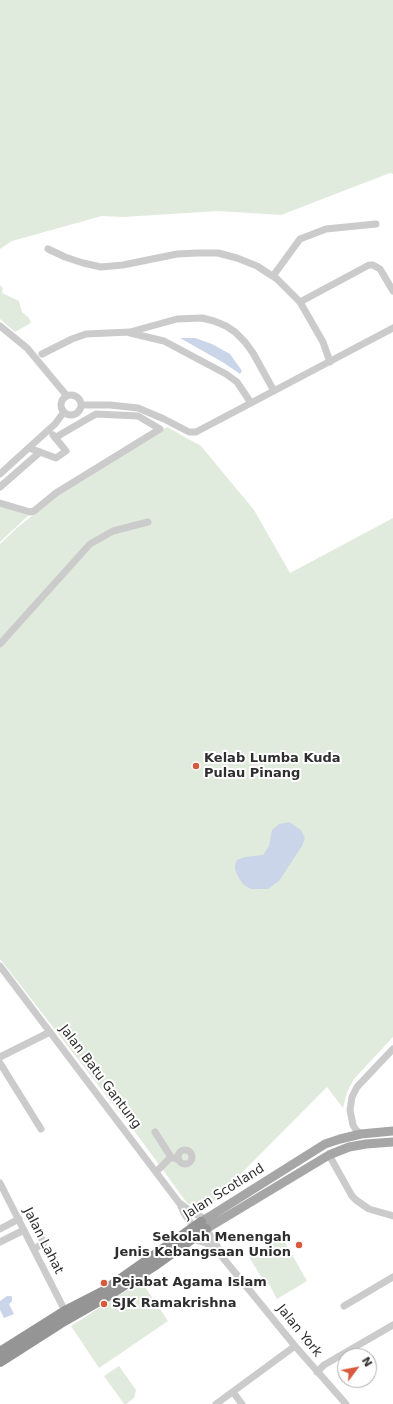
<!DOCTYPE html>
<style>
body{margin:0}
#map{position:relative;width:393px;height:1404px;overflow:hidden;background:#fff;font-family:"DejaVu Sans",sans-serif}
canvas{display:block}
.north{position:absolute;left:337px;top:1348px;width:40px;height:40px;box-sizing:border-box;background:#fff;border:1px solid #ababab;border-radius:50%;rotate:58deg;font-size:11px;font-weight:700;line-height:16px;text-align:center;color:#2e2e2e}
.north::after{content:'';display:block;margin:auto;width:14px;height:18px;background:#d85a3d;clip-path:polygon(50% 0,100% 100%,50% 72%,0 100%)}
</style>
<div id="map">
<canvas width="393" height="1404"></canvas>
<div class="north">N</div>
</div>
<script>
const g = document.querySelector('canvas').getContext('2d');
g.lineJoin = 'round';
function fillPath(path, color) {
  g.fillStyle = color;
  g.fill(path, 'evenodd');
}
function shape(rows) {
  const path = new Path2D();
  for (const r of rows) {
    if (r.length === 3) {
      path.moveTo(r[0] + r[2], r[1]);
      path.arc(r[0], r[1], r[2], 0, 2 * Math.PI);
      continue;
    }
    path.moveTo(r[0], r[1]);
    for (let i = 2; i < r.length; i += 2) path.lineTo(r[i], r[i + 1]);
  }
  return path;
}
function stroke(path, color, width, dash) {
  g.strokeStyle = color;
  g.lineWidth = width;
  g.lineCap = dash ? 'butt' : 'round';
  g.setLineDash(dash || []);
  g.stroke(path);
}
function drawText(font, color, halo, rows, align = 'center') {
  g.font = font + ' "DejaVu Sans",sans-serif';
  g.lineWidth = 4;
  g.setLineDash([]);
  g.textBaseline = 'middle';
  g.strokeStyle = halo;
  g.fillStyle = color;
  for (const [text, x, y, turn = 0] of rows) {
    g.save();
    g.translate(x, y);
    g.rotate((+turn || 0) * Math.PI / 180);
    g.textAlign = isNaN(turn) ? turn : align;
    if (halo) g.strokeText(text, 0, 0);
    g.fillText(text, 0, 0);
    g.restore();
  }
}
fillPath(shape([
 [0,0,393,0,393,174,390,173,281,215,218,211,123,217,102,216,12,241,0,249],
 [0,285,3,288,2,293,19,301,22,312,29,318,31,323,15,332,0,319],
 [167,427,201,446,254,510,290,573,393,518,393,1037,354,1079,347,1092,343,1108,327,1087,208,1207,197,1209,187,1203,141,1140,0,959,0,544,18,527,59,494],
 [0,506,29,515,0,542],
 [282,1237,307,1281,277,1299,269,1284,266,1285,249,1257],
 [141,1281,168,1321,99,1368,71,1326],
 [119,1366,136,1390,134,1398,126,1404,124,1404,104,1376]
]), '#e1ebdd');
fillPath(shape([
 [180,338,195,338,212,344,230,354,242,371,240,374,224,363],
 [289,822,301,830,305,838,302,846,279,881,268,889,251,889,244,885,240,880,235,870,235,865,237,860,245,857,263,855,269,846,272,830,279,824],
 [7,1296,11,1296,12,1297,12,1301,9,1304,14,1314,4,1318,0,1310,0,1301]
]), '#cbd5e9');
stroke(shape([
 [48,249,65,257,83,263,101,267,123,265,177,254,197,253,218,253,237,258,257,266,277,279,300,302,323,342,330,362],
 [273,276,300,239,326,229,376,224],
 [300,302,369,265,373,265,380,269,393,291],
 [0,326,27,348,67,396],
 [130,333,164,341,226,374,237,382,251,403],
 [42,354,72,339,86,334,130,332,177,319,202,318,214,321,226,326,235,332,245,342,253,353,274,391],
 [71,405,10],
 [81,405,110,405,138,408,164,419,189,432,196,432,393,328],
 [29,448,56,458,66,451,53,435],
 [0,474,55,424,64,412],
 [0,487,40,452],
 [0,503,30,512,34,511,56,493,160,429,138,416,96,414,63,433,55,438],
 [0,644,90,544,113,531,148,522],
 [0,966,180,1204,184,1213,196,1231],
 [0,1057,50,1032],
 [0,1063,41,1129],
 [155,1132,171,1157,179,1160],
 [361,1134,356,1130,353,1125,350,1110,352,1097,357,1087,393,1049],
 [185,1157,7],
 [329,1155,352,1196,356,1200,369,1209,393,1216],
 [156,1172,171,1157],
 [0,1183,65,1311],
 [181,1204,193,1213,206,1219],
 [204,1226,217,1246,219,1253],
 [0,1229,19,1219],
 [192,1239,206,1243,219,1253,295,1346,346,1404],
 [0,1242,24,1230],
 [34,1249,44,1243,36,1229],
 [344,1306,393,1277],
 [317,1372,324,1365,393,1325],
 [233,1392,242,1404],
 [216,1404,295,1346]
]), '#cbcbcb', 7);
stroke(shape([
 [201,1222,325,1144,340,1139,361,1134,393,1131],
 [206,1229,329,1155,349,1147,366,1144,393,1142]
]), '#a6a6a6', 9);
stroke(shape([
 [0,1352,65,1311,102,1292,119,1280,201,1222],
 [0,1362,61,1323,103,1299,157,1264,206,1229]
]), '#959595', 10);
for (const [x, y, r, color] of [
 [196,766,4,"#d85a3d"],
 [299,1245,4,"#d85a3d"],
 [104,1283,4,"#d85a3d"],
 [104,1304,4,"#d85a3d"]
]) {
  const dot = new Path2D();
  dot.arc(x, y, r, 0, 2 * Math.PI);
  g.fillStyle = color;
  g.fill(dot);
  stroke(dot, '#fff', 1.5);
}
drawText('bold 13px', '#2e2e2e', '#fff', [
 ["Kelab Lumba Kuda",204,759],
 ["Pulau Pinang",204,774],
 ["Sekolah Menengah",291,1238,"right"],
 ["Jenis Kebangsaan Union",291,1253,"right"],
 ["Pejabat Agama Islam",112,1283],
 ["SJK Ramakrishna",112,1304]
], 'left');
drawText('13px', '#2e2e2e', '#fff', [
 ["Jalan Batu Gantung",100,1077,53],
 ["Jalan Scotland",224,1192,-32],
 ["Jalan Lahat",43,1241,63],
 ["Jalan York",299,1331,51]
]);
</script>
